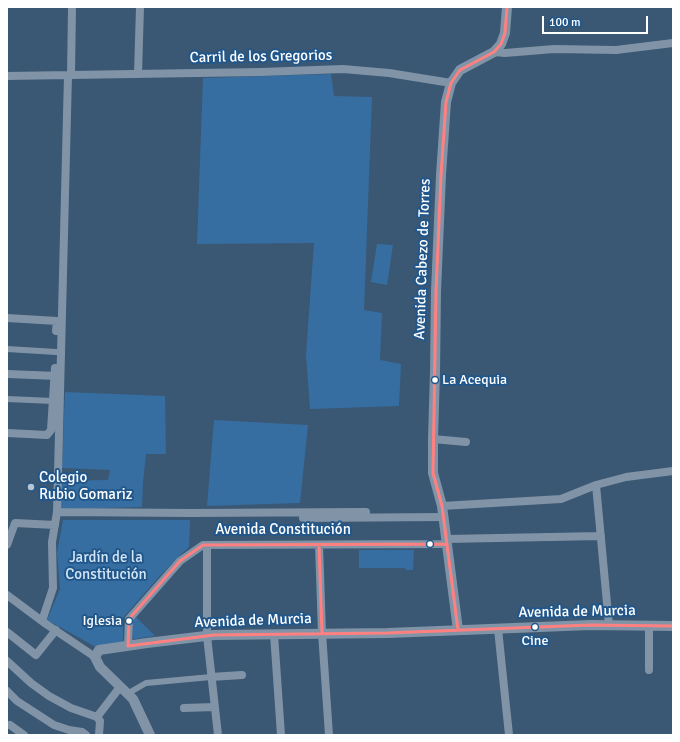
<!DOCTYPE html>
<meta charset="utf-8">
<style>
body{margin:0}
#map{position:relative;width:680px;height:742px;overflow:hidden;background:#3a5773;font-family:Signika,sans-serif}
canvas{display:block}
.frame{position:absolute;inset:0;border:8px solid #fff;pointer-events:none}
.scale{position:absolute;left:542px;top:16px;width:106px;height:18px;box-sizing:border-box;border:2px solid #fff;border-top:0;padding-left:5px;font-size:12px;line-height:14px;white-space:nowrap;color:#fff;-webkit-text-stroke:3px #22578b;paint-order:stroke}
</style>
<div id="map">
<canvas width="680" height="742"></canvas>
<div class="frame"></div>
<div class="scale">100 m</div>
</div>
<script>
const g = document.querySelector('canvas').getContext('2d');
g.lineJoin = 'round';
function fillPath(path, color) {
  g.fillStyle = color;
  g.fill(path, 'evenodd');
}
function shape(rows) {
  const path = new Path2D();
  for (const r of rows) {
    path.moveTo(r[0], r[1]);
    for (let i = 2; i < r.length; i += 2) path.lineTo(r[i], r[i + 1]);
  }
  return path;
}
function stroke(path, color, width, dash) {
  g.strokeStyle = color;
  g.lineWidth = width;
  g.lineCap = dash ? 'butt' : 'round';
  g.setLineDash(dash || []);
  g.stroke(path);
}
function drawText(font, color, halo, rows, align = 'center') {
  g.font = font + ' Signika,sans-serif';
  g.lineWidth = 4;
  g.setLineDash([]);
  g.textBaseline = 'middle';
  g.strokeStyle = halo;
  g.fillStyle = color;
  for (const [text, x, y, turn = 0] of rows) {
    g.save();
    g.translate(x, y);
    g.rotate((+turn || 0) * Math.PI / 180);
    g.textAlign = isNaN(turn) ? turn : align;
    if (halo) g.strokeText(text, 0, 0);
    g.fillText(text, 0, 0);
    g.restore();
  }
}
fillPath(shape([
 [331,74,334,96,372,97,364,310,382,313,380,360,401,364,399,406,310,409,306,355,314,243,197,244,203,78],
 [377,244,393,245,387,285,371,282],
 [65,392,165,396,166,454,146,454,143,483,142,507,61,509,61,481,108,480,110,470,62,468],
 [214,420,308,425,300,503,207,506],
 [63,520,190,520,189,547,174,561,157,579,123,618,123,643,96,647,47,620,60,589,57,553],
 [359,550,414,550,413,570,406,570,405,568,359,568],
 [136,617,155,636,133,639,132,622]
]), '#376ea1');
stroke(shape([
 [7,349,56,352],
 [7,399,53,401],
 [127,694,146,683,211,677]
]), '#8194a7', 6);
stroke(shape([
 [494,52,505,53,554,49,616,50,673,43],
 [138,74,140,7],
 [71,75,72,7],
 [7,76,261,72,343,69,389,73,451,83],
 [7,318,57,321,56,331],
 [7,374,58,376],
 [7,433,47,435,51,430,55,368],
 [433,439,466,442],
 [596,485,609,625],
 [442,506,561,499,596,485,626,477,673,471],
 [57,512,190,513,366,512],
 [303,518,444,517],
 [446,539,601,536],
 [7,545,15,523,55,525],
 [207,545,207,636,218,735],
 [319,545,322,633,329,735],
 [7,595,46,624,95,657],
 [42,621,53,588,52,542,57,512,68,75],
 [649,626,649,670],
 [498,629,509,735],
 [7,632,36,655,56,630],
 [274,634,281,735],
 [128,646,129,619,180,561,203,545,447,544],
 [7,661,31,683,49,696,71,708,97,717],
 [211,677,242,675],
 [7,691,17,701,54,725,69,730,82,732,86,735],
 [184,708,214,707],
 [97,717,120,687],
 [97,717,100,721,99,735],
 [10,725,24,735]
]), '#8194a7', 8);
stroke(shape([
 [458,630,442,506,433,473,433,439,435,372,436,291,441,175,446,102,451,83,460,70,494,52,501,44,505,33,507,7],
 [150,735,133,699,100,667,95,657,99,650,147,643,214,635,388,633,590,625,673,626]
]), '#8194a7', 10);
stroke(shape([
 [319,545,322,633],
 [458,630,442,506,433,473,436,291,441,175,446,102,451,83,460,70,494,52,501,44,505,33,507,7],
 [128,646,214,635,388,633,590,625,673,626],
 [128,646,129,619,180,561,203,545,447,544]
]), '#ff8080', 3);
for (const [x, y, r, color] of [
 [435,380,3.5,"#fff"],
 [31,487,4,"#bac4ce"],
 [430,544,3.5,"#fff"],
 [129,621,3.5,"#fff"],
 [535,627,3.5,"#fff"]
]) {
  const dot = new Path2D();
  dot.arc(x, y, r, 0, 2 * Math.PI);
  g.fillStyle = color;
  g.fill(dot);
  stroke(dot, '#22578b', 1.5);
}
drawText('14px', '#fff', '#22578b', [
 ["La Acequia",442,380],
 ["Iglesia",122,621,"right"],
 ["Cine",535,641,"center"]
], 'left');
drawText('15px', '#fff', '#22578b', [
 ["Carril de los Gregorios",261,57,-1],
 ["Avenida Cabezo de Torres",423,259,-88],
 ["Avenida Constitución",283,530],
 ["Avenida de Murcia",577,612,-1],
 ["Avenida de Murcia",253,621,-2]
]);
drawText('15px', '#fff', '#22578b', [
 ["Colegio",39,478],
 ["Rubio Gomariz",39,495]
], 'left');
drawText('15px', '#d4e7f8', '#22578b', [
 ["Jardín de la",106,558],
 ["Constitución",106,575]
]);
</script>
